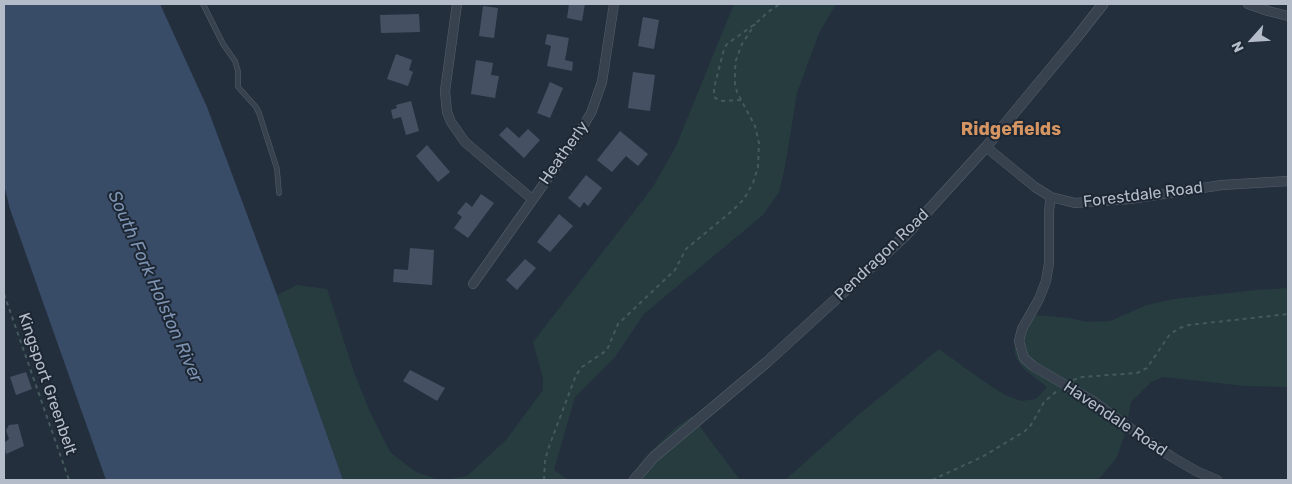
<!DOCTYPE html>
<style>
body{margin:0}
#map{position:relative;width:1292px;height:484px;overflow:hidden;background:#242f3e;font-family:Rubik,sans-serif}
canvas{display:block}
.frame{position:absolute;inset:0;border:5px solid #b4bcc9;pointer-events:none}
.north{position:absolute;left:1227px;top:15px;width:50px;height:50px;-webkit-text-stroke:4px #1d2633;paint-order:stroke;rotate:244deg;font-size:14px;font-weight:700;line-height:20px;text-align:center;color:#b4bcc9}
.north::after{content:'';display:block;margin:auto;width:18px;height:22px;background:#b4bcc9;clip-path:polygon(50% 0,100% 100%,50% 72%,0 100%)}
</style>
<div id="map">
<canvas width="1292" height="484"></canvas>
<div class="frame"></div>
<div class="north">N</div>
</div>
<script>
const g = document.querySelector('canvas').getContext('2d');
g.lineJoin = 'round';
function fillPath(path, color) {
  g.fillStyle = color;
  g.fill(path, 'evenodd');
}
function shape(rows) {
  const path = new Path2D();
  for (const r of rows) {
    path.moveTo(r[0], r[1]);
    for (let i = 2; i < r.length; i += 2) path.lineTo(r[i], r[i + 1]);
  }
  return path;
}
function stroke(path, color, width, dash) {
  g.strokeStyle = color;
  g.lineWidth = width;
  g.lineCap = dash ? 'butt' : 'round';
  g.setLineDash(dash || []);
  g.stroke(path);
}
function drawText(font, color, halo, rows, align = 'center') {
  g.font = font + ' Rubik,sans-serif';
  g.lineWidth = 4;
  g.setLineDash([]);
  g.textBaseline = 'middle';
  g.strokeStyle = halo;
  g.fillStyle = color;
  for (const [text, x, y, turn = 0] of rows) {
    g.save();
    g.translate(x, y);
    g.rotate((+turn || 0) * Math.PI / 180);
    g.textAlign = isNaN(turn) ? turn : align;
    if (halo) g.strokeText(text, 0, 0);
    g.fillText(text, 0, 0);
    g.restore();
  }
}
fillPath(shape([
 [734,4,836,4,819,33,797,93,785,167,779,192,763,215,644,314,615,357,575,397,554,470,568,480,444,480,467,476,506,440,543,390,543,378,533,342,653,187,676,146],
 [297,285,327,289,354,372,370,412,390,452,416,472,439,480,343,480,277,295],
 [1288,288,1288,387,1245,386,1163,377,1151,382,1131,402,1124,437,1116,459,1098,480,785,480,857,416,939,349,979,378,1005,395,1021,401,1036,399,1047,387,1024,369,1017,359,1014,351,1015,344,1036,315,1070,318,1086,322,1110,321,1147,305,1174,299,1256,290],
 [692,416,740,480,628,480,645,457,675,428]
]), '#263c3f');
fillPath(shape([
 [4,4,160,4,207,107,277,295,343,480,106,480,10,209,4,185]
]), '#394c67');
fillPath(shape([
 [569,4,585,4,582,21,567,18],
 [483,6,498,8,494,38,479,36],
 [419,14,420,32,381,33,380,15],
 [643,17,659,20,654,49,638,46],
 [547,34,569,38,565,60,573,62,572,71,547,66,551,46,545,44],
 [396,54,412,60,409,70,413,72,408,86,387,79],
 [476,60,493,63,491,75,499,76,495,98,471,94],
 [633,72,655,75,650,111,628,108],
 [550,82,563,88,550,118,537,113],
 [411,101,419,131,406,135,401,117,393,119,391,110,397,108,396,105],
 [507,127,519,138,528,129,540,140,524,158,499,135],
 [620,131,648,154,638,166,626,156,612,172,597,160],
 [427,145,450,172,438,182,416,156],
 [586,175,602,188,588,206,584,202,580,208,568,198],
 [481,194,494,203,468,238,454,228,462,217,457,213,466,202,472,207],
 [559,214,573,226,550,252,537,242],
 [410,248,434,250,432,285,393,282,394,269,408,270],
 [525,259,536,268,517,290,506,280],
 [410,370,445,388,437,401,403,381],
 [26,372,32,389,16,395,10,377],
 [18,424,24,446,6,454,4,443,9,439,6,430,9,425]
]), '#455162');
const service = shape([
 [203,4,223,44,235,61,238,71,238,87,256,107,259,113,277,169,279,193]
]);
const minor = shape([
 [457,4,445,91,447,112,451,122,465,142,532,199],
 [1248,4,1268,11,1288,16],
 [986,147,1035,187,1051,197,1075,203,1130,199,1222,185,1288,181],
 [1051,197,1049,210,1049,263,1046,281,1039,299,1022,329,1019,341,1024,358,1033,366,1093,401,1152,444,1172,457,1196,471,1217,480],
 [473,284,572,144,591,113,602,82,614,4]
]);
const tertiary = shape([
 [634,480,654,457,767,362,904,237,986,147,1077,37,1103,4]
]);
stroke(service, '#565f6c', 5.5);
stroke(minor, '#565f6c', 10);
stroke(tertiary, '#565f6c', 11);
stroke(shape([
 [741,100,721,101,714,97,714,88,724,49,727,44,755,24,768,12,780,4],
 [4,294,69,480],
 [1073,380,1082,377,1137,373,1147,368,1170,334,1180,328,1189,325,1288,314],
 [544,480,545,460,550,444,576,375,582,367,607,350,618,324,675,270,686,249,732,211,744,199,753,183,758,167,759,143,755,126,737,92,735,84,735,70,736,60,742,44,755,24],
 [932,480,982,457,1025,431,1031,425,1044,402,1057,391]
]), '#44595c', 2, [4, 4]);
stroke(service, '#38414e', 4.5);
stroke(minor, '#38414e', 9);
stroke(tertiary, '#38414e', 10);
drawText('16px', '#b4bcc9', '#1d2633', [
 ["Heatherly",564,153,-55],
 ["Forestdale Road",1143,195,-7],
 ["Pendragon Road",882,255,-44],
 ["Kingsport Greenbelt",47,384,71],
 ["Havendale Road",1115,419,34]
]);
drawText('bold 18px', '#d59563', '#1d2633', [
 ["Ridgefields",1011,130]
]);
drawText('italic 18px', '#7c92b1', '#1d2633', [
 ["South Fork Holston River",155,287,66]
]);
</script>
